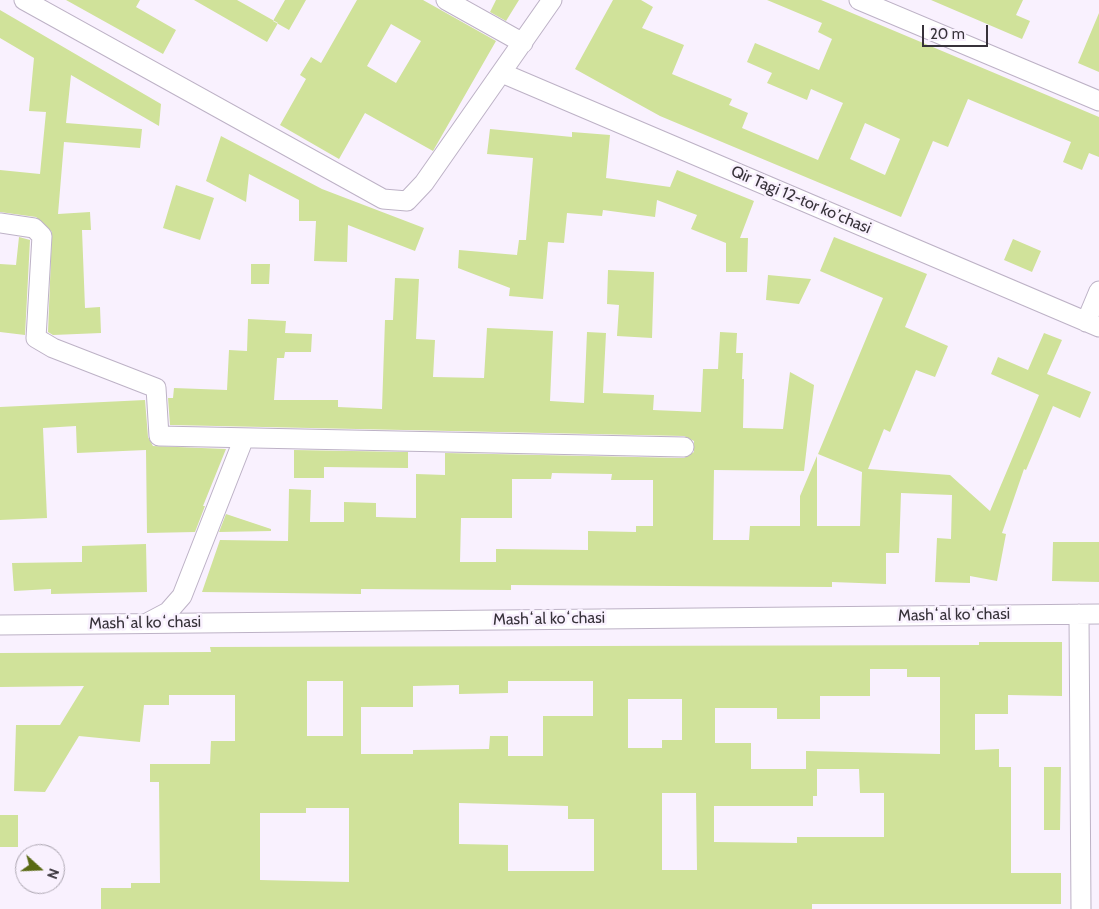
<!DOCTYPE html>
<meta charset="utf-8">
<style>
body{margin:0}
#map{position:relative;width:1099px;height:909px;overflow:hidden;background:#f9f1fe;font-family:Cabin,sans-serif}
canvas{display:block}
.north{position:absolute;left:15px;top:844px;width:50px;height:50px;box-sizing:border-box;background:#f9f1fe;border:1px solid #aba5b0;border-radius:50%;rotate:110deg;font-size:14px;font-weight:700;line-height:20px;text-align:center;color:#37323a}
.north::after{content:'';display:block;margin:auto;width:18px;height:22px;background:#596913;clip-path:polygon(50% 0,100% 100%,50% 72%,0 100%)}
.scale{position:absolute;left:922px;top:25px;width:66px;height:22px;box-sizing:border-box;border:2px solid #37323a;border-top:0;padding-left:6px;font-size:15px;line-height:18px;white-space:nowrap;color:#37323a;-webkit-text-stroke:4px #f9f1fe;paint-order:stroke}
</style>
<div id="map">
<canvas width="1099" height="909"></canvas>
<div class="north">N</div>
<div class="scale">20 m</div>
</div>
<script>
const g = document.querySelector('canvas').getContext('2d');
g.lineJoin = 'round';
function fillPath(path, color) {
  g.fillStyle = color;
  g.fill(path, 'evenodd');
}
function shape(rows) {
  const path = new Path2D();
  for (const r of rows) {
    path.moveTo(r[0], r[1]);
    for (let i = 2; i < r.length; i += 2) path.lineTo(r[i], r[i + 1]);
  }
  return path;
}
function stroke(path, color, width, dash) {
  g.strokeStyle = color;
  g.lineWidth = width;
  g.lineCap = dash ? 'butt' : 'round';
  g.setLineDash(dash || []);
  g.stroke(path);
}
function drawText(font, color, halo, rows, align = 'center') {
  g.font = font + ' Cabin,sans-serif';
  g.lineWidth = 5;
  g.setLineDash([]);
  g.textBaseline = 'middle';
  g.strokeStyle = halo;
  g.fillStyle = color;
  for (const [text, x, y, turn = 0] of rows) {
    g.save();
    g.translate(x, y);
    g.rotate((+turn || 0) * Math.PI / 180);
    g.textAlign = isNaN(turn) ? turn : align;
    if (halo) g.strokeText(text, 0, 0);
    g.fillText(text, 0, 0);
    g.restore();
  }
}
fillPath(shape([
 [66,0,140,0,136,7,176,30,163,54],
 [194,0,237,0,278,23,267,42],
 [285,0,306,0,289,30,273,21],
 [357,0,423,0,496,41,433,151,365,113,339,159,280,125,306,79,300,75,311,57,321,63],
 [391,24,421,41,396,83,367,66],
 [496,0,519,0,506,21,490,12],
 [613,0,641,0,653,7,642,28,684,45,672,74,732,99,729,105,748,113,742,128,818,160,843,103,811,89,807,100,767,83,772,73,747,62,755,43,819,70,832,39,818,32,822,23,767,0,821,0,1099,117,1099,157,1089,153,1082,170,1063,162,1071,142,968,99,948,147,933,141,901,217,660,116,575,69],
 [865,123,900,139,885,175,850,159],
 [931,0,1023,0,1016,15,1030,21,1022,39],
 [0,10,161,104,159,126,71,75,66,123,142,129,140,148,64,142,58,214,90,212,91,230,82,230,85,308,100,307,101,333,53,335,48,332,52,232,36,217,0,212,0,170,40,174,46,112,29,111,34,58,0,38],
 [1099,13,1099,72,1078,63],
 [490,129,572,137,572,132,610,135,606,178,670,187,677,170,754,201,740,238,748,238,747,272,726,272,726,243,691,229,697,215,657,200,655,217,603,210,602,216,567,213,564,243,548,242,543,299,509,296,510,288,458,268,459,250,517,255,519,240,526,240,533,158,487,154],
 [221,136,322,189,424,228,415,251,348,225,347,262,314,261,316,221,299,221,299,200,249,174,246,202,206,181],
 [176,185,214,198,200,240,163,228],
 [19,237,30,240,25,335,0,332,0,264,16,265],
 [834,237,927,274,905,327,948,346,935,377,916,370,890,432,884,429,868,469,950,475,990,511,1039,395,991,374,998,357,1028,370,1044,333,1062,340,1047,374,1091,392,1080,418,1053,406,1026,470,1024,469,1002,533,1006,534,997,581,970,576,970,583,935,582,937,538,951,539,952,495,901,493,899,553,886,553,886,584,832,582,832,587,511,585,511,590,361,589,361,594,202,592,220,540,288,541,289,489,311,490,310,522,344,522,344,502,376,503,376,517,416,518,416,474,445,475,445,453,684,458,694,452,694,441,684,436,170,425,168,398,173,398,174,388,227,390,229,350,247,351,248,319,286,321,285,333,312,334,311,352,285,352,284,358,277,358,274,400,338,400,338,407,382,409,385,320,393,320,395,278,419,279,416,339,435,340,433,377,484,378,487,328,553,331,550,401,584,403,587,332,606,333,603,393,654,395,653,410,701,412,703,369,718,369,720,332,737,333,736,353,743,353,742,379,744,379,743,428,783,429,790,372,814,385,804,471,714,470,713,540,749,540,750,526,800,526,800,496,817,456,817,526,860,526,862,472,818,454,883,298,820,271],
 [552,473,612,474,611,480,653,480,653,526,636,526,636,532,588,531,588,550,496,549,496,562,460,562,461,518,512,518,512,479,551,479],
 [1013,239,1041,251,1032,272,1004,260],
 [251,264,270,264,269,284,251,284],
 [608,270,654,272,652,338,617,336,619,305,607,304],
 [768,275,811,279,799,304,766,300],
 [145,400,148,437,153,446,226,449,203,506,205,506,195,532,147,533,146,450,77,453,76,426,43,428,47,518,0,520,0,407],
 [294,450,408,452,408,468,324,467,324,478,294,478],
 [226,514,271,529,271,531,219,532],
 [1053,542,1099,542,1099,582,1052,581],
 [146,544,147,592,51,594,51,589,14,591,12,563,82,562,82,546],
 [979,642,1062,642,1062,696,1008,695,1008,714,975,714,975,750,999,749,999,767,1011,767,1011,873,1061,873,1061,904,812,904,812,909,101,909,101,888,131,888,131,883,160,883,159,782,150,782,150,764,210,764,211,741,235,741,235,695,169,695,169,705,144,705,140,742,79,736,45,792,14,791,16,725,60,725,84,686,0,687,0,653,211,652,210,647,979,645],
 [870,669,907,669,907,677,940,677,940,754,806,751,806,769,859,769,860,793,884,793,884,837,797,837,797,843,714,842,714,806,813,806,813,796,817,796,817,769,751,769,751,743,715,743,715,708,777,708,777,719,820,719,820,696,870,696],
 [307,681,343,681,343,736,307,736],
 [508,681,593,681,593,716,543,716,543,756,508,756,508,736,490,736,489,749,413,750,413,754,361,754,361,707,413,707,413,686,459,685,459,694,508,693],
 [628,699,682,699,682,740,662,740,662,748,628,748],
 [662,793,696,793,697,870,662,870],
 [459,803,568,806,568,819,594,819,594,871,508,871,508,845,459,844],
 [306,808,349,808,349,882,260,880,260,813,306,813],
 [1044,767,1061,767,1060,830,1044,830],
 [0,815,18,815,18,847,0,847]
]), '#d0e29a');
const street = shape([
 [24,0,383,199,407,201,424,183,552,0],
 [446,0,523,43],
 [859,0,1099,101],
 [502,73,1099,327],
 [0,223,34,228,42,236,36,338,53,348,156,388,159,436,684,447],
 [1086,322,1099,291],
 [1079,614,1081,909],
 [149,622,168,612,182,596,244,438],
 [0,625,1099,614]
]);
stroke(street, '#bdb2c6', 21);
stroke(street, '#fff', 19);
drawText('16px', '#37323a', '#f9f1fe', [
 ["Qir Tagi 12-tor koʼchasi",801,200,23],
 ["Mashʻal koʻchasi",954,615,-1],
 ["Mashʻal koʻchasi",549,619,-1],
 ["Mashʻal koʻchasi",145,623,-1]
]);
</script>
